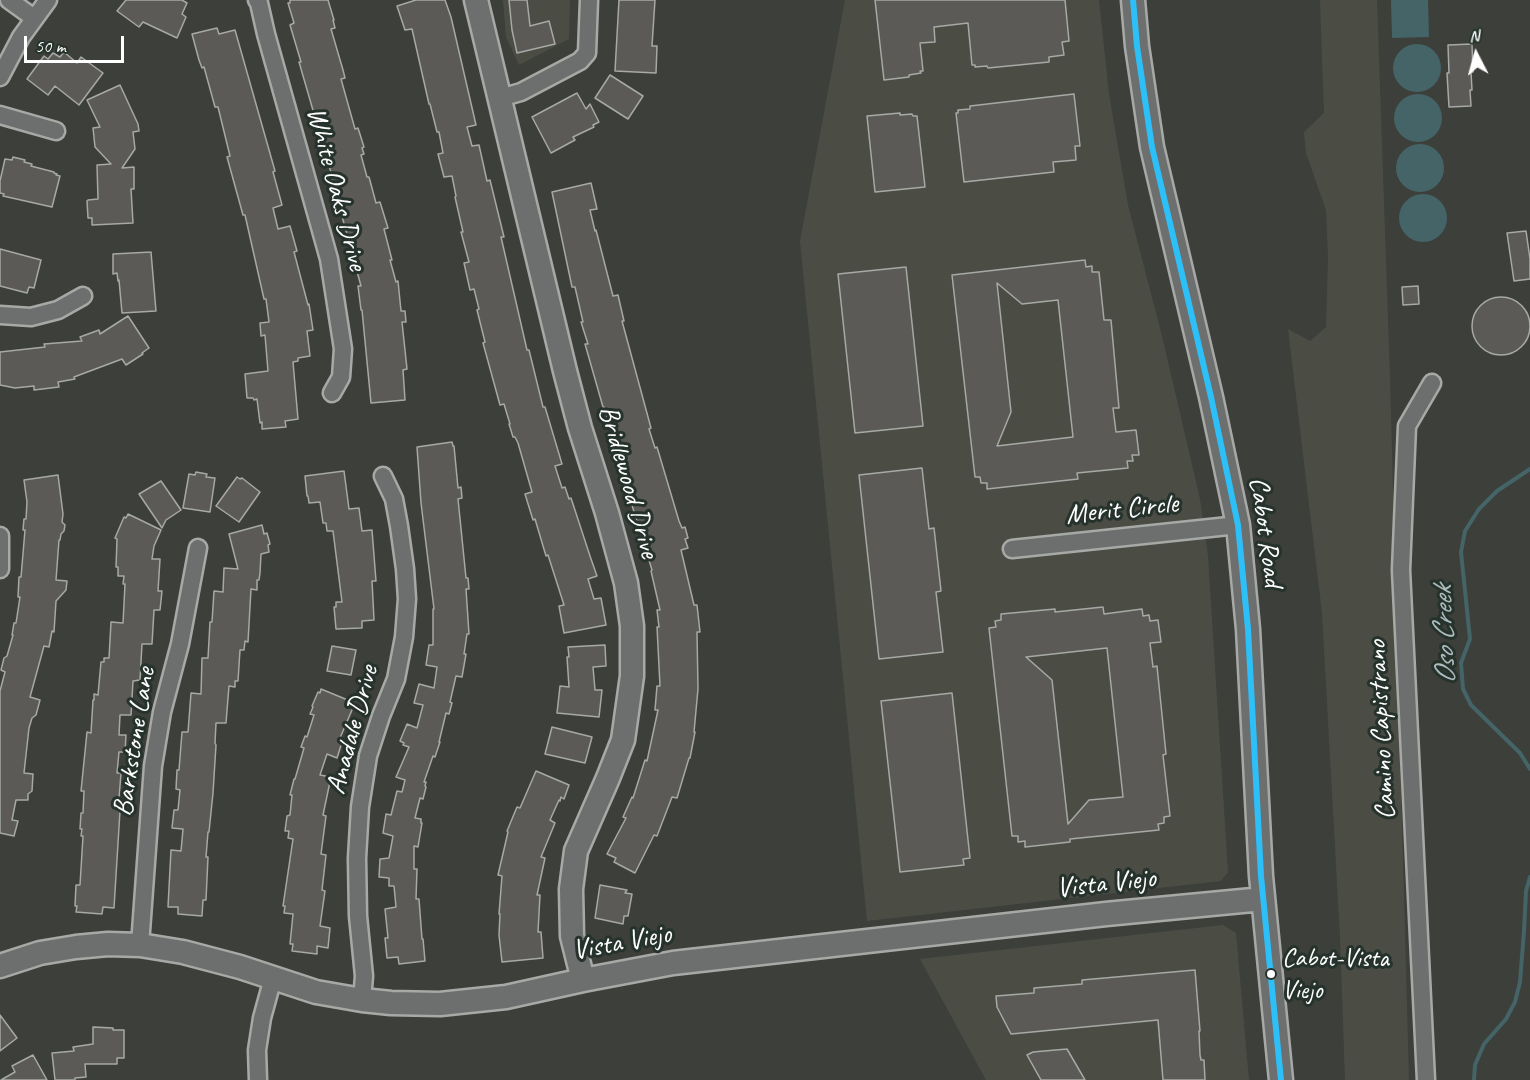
<!DOCTYPE html>
<style>
body{margin:0}
#map{position:relative;width:1530px;height:1080px;overflow:hidden;background:#3c3f3a;font-family:Caveat,sans-serif}
canvas{display:block}
.north{position:absolute;left:1446px;top:24px;width:60px;height:60px;-webkit-text-stroke:4px #26332d;paint-order:stroke;rotate:354deg;font-size:16px;font-weight:700;line-height:24px;text-align:center;color:#fff}
.north::after{content:'';display:block;margin:auto;width:21px;height:27px;background:#fff;clip-path:polygon(50% 0,100% 100%,50% 72%,0 100%)}
.scale{position:absolute;left:24px;top:36px;width:100px;height:27px;box-sizing:border-box;border:3px solid #fff;border-top:0;padding-left:8px;font-size:18px;line-height:21px;white-space:nowrap;color:#fff;-webkit-text-stroke:4px #26332d;paint-order:stroke}
</style>
<div id="map">
<canvas width="1530" height="1080"></canvas>
<div class="north">N</div>
<div class="scale">50 m</div>
</div>
<script>
const g = document.querySelector('canvas').getContext('2d');
g.lineJoin = 'round';
function fillPath(path, color) {
  g.fillStyle = color;
  g.fill(path, 'evenodd');
}
function shape(rows) {
  const path = new Path2D();
  for (const r of rows) {
    if (r.length === 3) {
      path.moveTo(r[0] + r[2], r[1]);
      path.arc(r[0], r[1], r[2], 0, 2 * Math.PI);
      continue;
    }
    path.moveTo(r[0], r[1]);
    for (let i = 2; i < r.length; i += 2) path.lineTo(r[i], r[i + 1]);
  }
  return path;
}
function stroke(path, color, width, dash) {
  g.strokeStyle = color;
  g.lineWidth = width;
  g.lineCap = dash ? 'butt' : 'round';
  g.setLineDash(dash || []);
  g.stroke(path);
}
function drawText(font, color, halo, rows, align = 'center') {
  g.font = font + ' Caveat,sans-serif';
  g.lineWidth = 6;
  g.setLineDash([]);
  g.textBaseline = 'middle';
  g.strokeStyle = halo;
  g.fillStyle = color;
  for (const [text, x, y, turn = 0] of rows) {
    g.save();
    g.translate(x, y);
    g.rotate((+turn || 0) * Math.PI / 180);
    g.textAlign = isNaN(turn) ? turn : align;
    if (halo) g.strokeText(text, 0, 0);
    g.fillText(text, 0, 0);
    g.restore();
  }
}
fillPath(shape([
 [503,0,570,0,569,39,519,65,506,37],
 [845,0,1099,0,1109,94,1128,205,1162,336,1200,499,1208,556,1228,872,1221,881,867,921,800,241],
 [1320,0,1377,0,1390,377,1409,1080,1345,1080,1340,937,1322,613,1288,329,1310,341,1326,327,1328,257,1326,210,1306,153,1304,132,1324,113],
 [1223,925,1236,933,1249,1080,986,1080,920,959]
]), '#4b4d45');
fillPath(shape([
 [1391,0,1428,0,1429,37,1392,38],
 [1417,68,24],
 [1418,118,24],
 [1420,168,24],
 [1423,218,24]
]), '#456468');
stroke(shape([
 [1530,469,1497,491,1479,509,1465,531,1461,552,1470,639,1461,663,1463,689,1471,705,1520,753,1530,769],
 [1474,1080,1475,1065,1484,1044,1506,1019,1515,1002,1520,982,1524,931,1526,891,1530,877]
]), '#456468', 4);
const building = shape([
 [126,0,182,0,187,3,182,14,186,17,177,38,143,22,139,27,117,11,126,0],
 [290,0,328,0,334,20,333,20,335,28,331,29,343,70,345,78,341,79,355,129,358,128,364,147,362,148,364,154,361,155,367,177,369,177,376,203,380,202,388,228,384,229,392,260,390,260,396,282,398,281,401,311,405,311,406,322,402,322,407,369,403,370,405,400,371,403,362,310,361,310,358,286,361,286,331,176,332,176,299,62,301,62,290,25,294,23,288,3,290,3,290,0],
 [416,0,445,0,451,17,476,125,467,127,472,146,479,145,487,181,490,180,504,237,501,237,527,350,529,350,543,407,545,407,562,464,555,466,562,488,565,487,569,499,571,498,590,556,597,576,588,579,594,599,601,598,606,625,564,633,559,606,564,605,548,555,546,556,535,519,533,520,525,494,532,492,518,443,515,437,513,437,509,424,510,424,504,404,500,405,483,343,485,342,477,310,479,309,474,289,470,290,464,263,469,262,461,232,463,232,455,197,456,196,452,176,444,177,438,154,443,153,439,132,437,132,430,104,429,104,412,29,405,30,397,6,416,0],
 [509,0,527,0,530,26,549,21,555,44,517,53,512,30,509,0],
 [619,0,655,0,652,46,657,46,656,73,615,71,619,0],
 [875,0,1065,0,1069,41,1062,42,1064,55,1049,57,1049,62,988,68,987,66,975,67,975,65,972,65,968,23,934,27,935,42,920,43,923,71,920,71,921,73,909,75,909,77,884,80,875,0],
 [217,28,219,34,235,30,275,171,273,172,282,205,273,208,278,229,290,226,297,251,294,252,308,305,309,304,313,330,307,331,310,356,298,358,298,361,293,362,298,419,285,421,286,427,262,429,262,422,260,423,257,399,254,400,253,398,247,398,245,374,268,371,265,335,261,336,260,323,269,322,266,299,264,299,245,215,243,215,227,157,230,156,218,107,215,107,204,67,202,68,199,60,192,34,217,28],
 [1472,44,1473,72,1471,72,1472,90,1470,90,1471,106,1449,107,1447,73,1449,73,1448,45,1472,44],
 [64,52,77,63,81,57,103,73,79,105,55,86,48,95,27,79,44,56,48,59,53,53,60,57,64,52],
 [610,75,643,96,628,119,595,98,610,75],
 [120,85,138,124,139,131,133,132,135,149,122,168,134,167,134,189,131,189,133,223,92,225,92,218,88,218,87,201,88,200,98,199,97,165,111,164,95,147,93,128,100,127,87,100,120,85],
 [577,93,586,109,590,104,599,122,593,125,594,127,573,137,575,140,551,153,532,117,577,93],
 [1074,94,1080,146,1075,146,1076,160,1053,162,1054,172,964,182,956,113,958,113,958,110,970,109,970,106,1074,94],
 [900,113,900,115,912,114,913,116,917,116,925,187,875,192,867,116,900,113],
 [13,157,25,160,24,162,32,164,31,166,54,172,54,173,57,174,56,175,60,176,52,207,3,196,4,194,0,193,0,181,5,159,12,160,13,157],
 [591,183,597,209,590,210,595,231,596,230,613,296,618,295,624,321,622,321,651,428,649,429,655,448,657,447,679,521,682,528,685,527,688,538,685,539,688,548,681,550,694,605,697,605,700,632,697,632,698,689,694,732,695,732,690,758,689,758,677,798,672,797,657,836,654,835,635,873,614,862,616,858,607,854,626,818,623,817,632,797,633,798,645,760,647,761,658,710,655,710,657,686,660,686,657,627,659,627,657,610,660,610,651,571,652,570,618,460,620,459,604,407,603,407,585,344,588,344,581,322,583,322,575,287,572,287,552,192,591,183],
 [1526,231,1530,259,1530,279,1514,281,1507,233,1526,231],
 [0,249,41,260,34,288,29,287,27,293,0,286,0,249],
 [151,252,156,311,122,313,119,280,118,281,117,273,113,274,113,254,151,252],
 [1085,260,1086,267,1092,266,1092,272,1099,272,1104,320,1111,320,1119,408,1113,408,1116,432,1136,430,1139,455,1132,455,1133,461,1127,461,1128,468,1077,473,1078,479,987,489,987,483,981,483,980,477,975,477,952,275,1085,260],
 [997,283,1022,304,1058,300,1073,437,997,446,1011,412,997,283],
 [906,267,923,426,855,433,838,274,906,267],
 [1418,286,1419,304,1403,305,1402,287,1418,286],
 [1501,326,29],
 [128,316,149,348,142,353,143,354,126,365,122,359,74,377,75,379,58,382,59,387,34,390,34,386,15,388,0,385,0,352,45,347,44,344,82,341,80,337,99,330,100,334,128,316],
 [452,442,453,446,454,446,458,488,461,487,462,498,458,499,466,578,468,578,469,589,466,589,469,634,467,634,464,654,466,654,462,677,456,676,450,702,452,703,449,714,446,713,439,742,440,742,435,757,433,756,424,782,426,782,425,786,426,787,423,799,420,798,415,818,421,819,421,823,422,823,418,847,414,846,414,869,417,869,416,899,419,899,422,939,423,939,425,961,399,964,398,957,387,958,385,938,388,938,385,909,396,907,394,886,389,886,389,878,379,877,380,859,389,858,393,836,383,833,386,814,391,815,397,791,402,792,405,780,396,777,409,747,403,745,404,743,400,741,407,724,417,728,423,705,414,703,419,684,434,688,437,667,426,665,429,645,433,645,433,609,434,609,421,503,417,447,452,442],
 [922,468,929,529,934,528,941,591,936,592,943,652,879,659,859,475,922,468],
 [344,471,349,509,359,508,362,531,372,530,376,581,372,581,374,620,362,621,362,628,336,629,334,607,336,607,336,602,342,602,333,531,327,531,326,523,323,523,320,502,309,503,308,496,307,496,305,476,344,471],
 [196,472,207,474,206,477,215,478,210,512,183,508,189,474,195,475,196,472],
 [58,475,63,514,62,522,65,525,64,531,61,534,60,540,59,540,56,580,67,581,66,590,56,601,54,632,52,631,49,647,44,646,30,697,40,700,36,715,32,718,29,728,24,773,33,774,32,791,28,794,28,800,16,800,12,820,18,821,14,836,0,833,0,691,5,672,1,670,4,658,7,656,13,635,12,635,14,623,16,623,20,597,18,597,19,577,21,577,25,530,23,530,24,519,26,519,27,502,24,480,58,475],
 [237,477,240,479,242,478,260,492,239,522,216,506,237,477],
 [161,481,181,510,166,520,162,528,139,494,161,481],
 [128,514,161,530,154,546,152,559,160,559,158,591,162,591,160,610,154,610,152,644,142,644,140,680,133,681,131,715,120,715,119,735,126,735,125,752,119,752,117,773,121,773,118,811,120,811,114,908,103,907,102,914,76,912,77,906,75,906,76,885,80,885,83,836,81,836,82,829,80,829,81,813,83,813,84,791,81,791,87,732,91,733,93,700,94,700,94,694,98,695,101,662,104,662,104,658,109,658,111,622,123,623,125,584,123,584,124,576,118,576,118,567,116,567,117,539,115,538,124,517,126,518,128,514],
 [262,525,264,534,267,533,270,544,268,545,269,552,261,554,260,573,259,580,257,580,257,590,251,589,248,642,245,641,244,650,240,650,238,681,235,681,235,687,229,686,226,723,216,723,215,743,216,745,213,793,209,832,208,832,206,857,208,857,206,900,203,900,202,916,178,914,178,907,168,907,171,850,181,851,183,829,172,828,174,810,178,810,180,790,176,789,177,770,179,770,182,732,188,732,191,693,201,694,202,658,208,658,210,622,212,622,214,591,223,592,224,568,238,569,229,534,262,525],
 [1103,607,1104,614,1142,609,1143,616,1149,615,1150,621,1158,620,1161,642,1150,643,1153,667,1157,666,1166,754,1163,755,1170,816,1164,817,1164,823,1158,824,1159,830,1070,839,1070,842,1025,847,1025,841,1018,842,1018,836,1012,836,989,628,996,627,995,621,1001,620,1001,614,1055,609,1055,612,1103,607],
 [1107,648,1123,797,1089,800,1068,824,1052,680,1026,657,1107,648],
 [605,645,606,666,593,667,595,690,602,690,599,717,557,713,560,686,569,687,567,657,569,657,568,647,605,645],
 [332,646,356,650,351,675,327,671,332,646],
 [321,689,355,703,340,738,343,739,337,758,327,754,320,775,331,777,323,815,326,816,321,854,326,855,322,890,325,891,320,926,330,928,328,948,317,946,317,954,292,951,293,944,290,944,293,914,284,913,285,906,283,906,293,839,288,838,289,831,285,831,287,816,290,815,292,795,290,795,294,779,295,779,304,748,301,747,305,736,307,737,314,715,310,714,313,707,312,706,318,692,320,693,321,689],
 [952,693,970,858,963,859,964,865,900,872,881,701,952,693],
 [552,727,592,737,585,763,545,754,552,727],
 [536,771,569,785,564,799,561,797,560,801,559,800,550,820,555,823,541,857,545,858,537,895,540,895,538,932,541,932,543,958,502,962,499,935,500,914,499,914,502,876,498,875,508,832,507,831,517,807,520,808,536,771],
 [600,885,627,890,625,893,632,894,628,916,624,916,623,924,595,918,600,885],
 [1195,970,1200,1031,1199,1031,1200,1055,1201,1060,1204,1060,1205,1080,1163,1080,1158,1020,1011,1034,997,1007,996,996,1034,993,1034,988,1082,984,1082,980,1195,970],
 [0,1015,17,1038,0,1051,0,1015],
 [93,1027,113,1028,113,1030,124,1030,124,1058,117,1058,117,1064,85,1064,86,1077,75,1078,75,1080,55,1080,52,1053,74,1051,73,1047,93,1044,93,1027],
 [1067,1049,1085,1080,1041,1080,1027,1055,1033,1052,1067,1049],
 [33,1055,47,1080,1,1080,15,1072,12,1066,33,1055]
]);
fillPath(building, '#5b5a56');
stroke(building, '#a7a9a6', 1.5);
const street = shape([
 [9,0,34,18],
 [257,0,259,3,266,34,329,259,343,349,341,377,332,393],
 [0,77,21,37,48,0],
 [500,98,521,92,580,61,587,53,589,0],
 [0,115,56,131],
 [0,315,31,317,58,310,83,296],
 [0,536,0,569],
 [1012,549,1238,525],
 [140,945,153,766,162,712,180,644,198,548],
 [362,1000,364,976,358,916,357,858,360,807,368,756,381,716,396,679,404,637,407,599,405,569,399,526,394,499,383,476],
 [258,1080,257,1050,262,1018,273,978],
 [1426,1080,1401,570,1407,426,1432,383]
]);
const secondary = shape([
 [476,0,565,371,580,428,607,513,626,583,632,626,632,676,623,740,608,778,576,851,571,889,572,936,583,980],
 [1133,0,1137,46,1152,147,1211,397,1238,525,1248,629,1261,876,1281,1080],
 [0,966,40,953,76,947,108,944,140,945,183,952,240,967,316,992,362,1000,391,1003,440,1004,506,997,583,980,673,963,1106,914,1263,899]
]);
stroke(street, '#a7a9a6', 21);
stroke(secondary, '#a7a9a6', 27);
stroke(street, '#6c6f6d', 16);
stroke(secondary, '#6c6f6d', 22);
stroke(shape([
 [1133,0,1137,46,1152,147,1211,397,1238,525,1248,629,1261,876,1281,1080]
]), '#2dbff7', 6);
for (const [x, y, r, color] of [
 [1271,974,5,"#fff"]
]) {
  const dot = new Path2D();
  dot.arc(x, y, r, 0, 2 * Math.PI);
  g.fillStyle = color;
  g.fill(dot);
  stroke(dot, '#26332d', 2);
}
drawText('26px', '#fff', '#26332d', [
 ["Cabot-Vista",1282,959],
 ["Viejo",1282,991]
], 'left');
drawText('28px', '#fff', '#26332d', [
 ["White Oaks Drive",336,189,75],
 ["Bridlewood Drive",628,482,74],
 ["Merit Circle",1122,510,-6],
 ["Cabot Road",1265,532,82],
 ["Anadale Drive",353,730,-75],
 ["Camino Capistrano",1382,730,-93],
 ["Barkstone Lane",135,742,-81],
 ["Vista Viejo",1106,884,-6],
 ["Vista Viejo",622,943,-10]
]);
drawText('italic 30px', '#acbbbd', '#26332d', [
 ["Oso Creek",1445,635,-92]
]);
</script>
